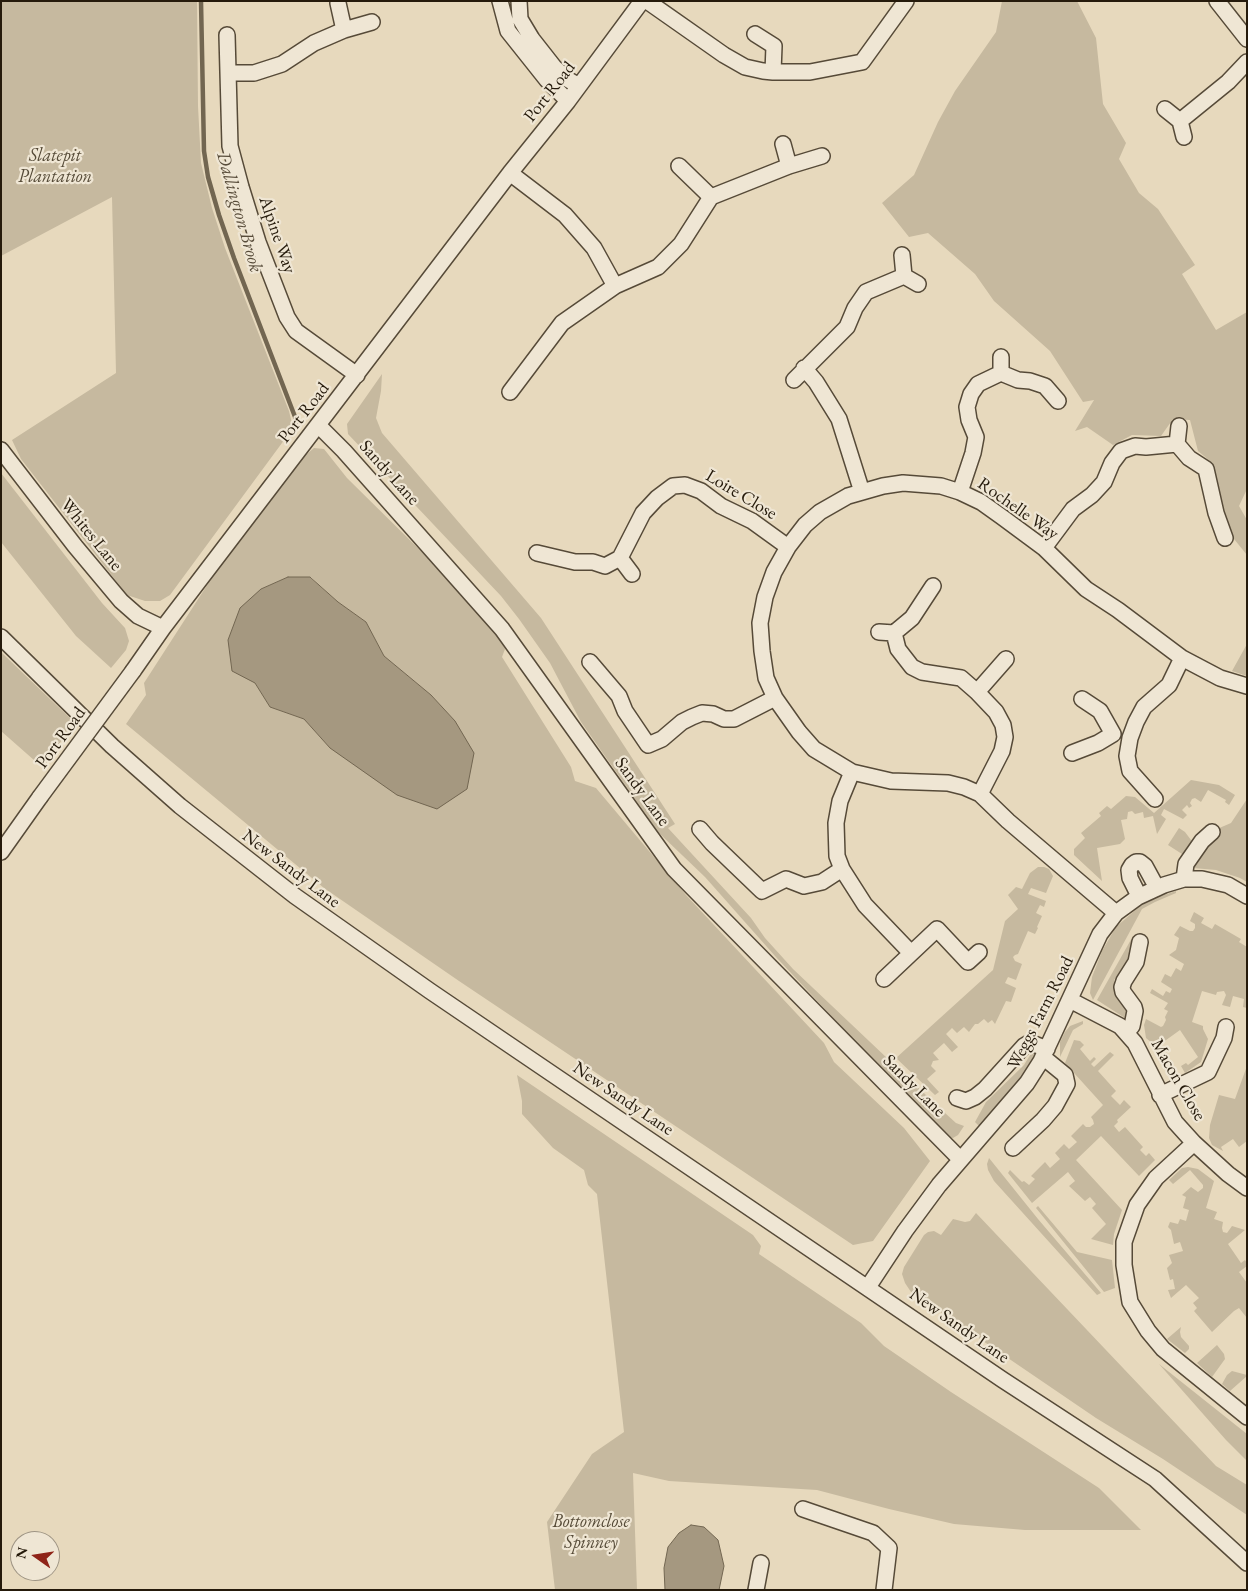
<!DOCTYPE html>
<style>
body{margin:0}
#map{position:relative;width:1248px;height:1591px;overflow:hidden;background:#e7d9bd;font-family:"EB Garamond",serif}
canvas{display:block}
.frame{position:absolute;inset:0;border:2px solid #251a0b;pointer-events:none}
.north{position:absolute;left:10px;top:1531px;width:50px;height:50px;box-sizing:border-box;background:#efe6d4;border:1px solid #9e9484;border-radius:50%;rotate:283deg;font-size:14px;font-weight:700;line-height:20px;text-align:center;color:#251a0b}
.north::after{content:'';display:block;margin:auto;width:18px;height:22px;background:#8f2418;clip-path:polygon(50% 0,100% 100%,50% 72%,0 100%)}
</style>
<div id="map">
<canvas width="1248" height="1591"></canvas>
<div class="frame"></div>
<div class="north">N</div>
</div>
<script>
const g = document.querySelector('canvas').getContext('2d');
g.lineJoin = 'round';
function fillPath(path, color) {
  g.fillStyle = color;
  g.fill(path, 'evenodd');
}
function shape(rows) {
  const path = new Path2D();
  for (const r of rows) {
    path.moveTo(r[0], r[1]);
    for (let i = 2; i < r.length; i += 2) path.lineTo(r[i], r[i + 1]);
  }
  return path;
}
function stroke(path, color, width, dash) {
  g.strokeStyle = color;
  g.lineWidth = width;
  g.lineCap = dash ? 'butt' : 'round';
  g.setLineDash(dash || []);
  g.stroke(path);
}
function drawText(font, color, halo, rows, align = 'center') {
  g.font = font + ' "EB Garamond",serif';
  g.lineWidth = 4.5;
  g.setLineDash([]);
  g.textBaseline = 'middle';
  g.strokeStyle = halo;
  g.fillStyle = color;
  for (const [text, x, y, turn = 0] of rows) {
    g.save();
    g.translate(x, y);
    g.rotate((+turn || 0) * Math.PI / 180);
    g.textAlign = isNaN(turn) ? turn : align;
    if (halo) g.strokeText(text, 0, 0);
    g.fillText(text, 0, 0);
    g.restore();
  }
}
fillPath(shape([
 [1,1,197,1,198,106,201,163,212,208,225,248,289,411,293,428,170,595,160,601,145,601,127,595,21,459,12,440,116,373,112,197,1,256],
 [1002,1,1077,1,1096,38,1103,104,1126,143,1119,159,1139,193,1158,209,1195,265,1182,274,1216,330,1247,312,1247,489,1239,506,1247,520,1247,555,1234,539,1216,493,1210,461,1198,451,1190,420,1173,419,1161,436,1132,435,1113,445,1087,427,1075,431,1094,400,1083,402,1050,351,994,301,975,274,928,233,909,237,882,203,914,175,938,122,955,91,996,32],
 [382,374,381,391,376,418,382,433,541,618,675,824,668,828,751,918,765,938,793,969,945,1113,956,1123,964,1126,958,1135,953,1138,948,1137,937,1128,775,956,705,877,659,833,581,722,550,663,519,619,501,596,348,434,347,424],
 [314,448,324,449,347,478,426,556,497,632,505,649,502,657,571,767,575,781,596,788,686,895,824,1043,834,1062,904,1128,930,1161,873,1241,853,1245,459,981,324,888,126,724,146,695,144,683,213,576,302,458],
 [288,577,311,577,338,602,366,622,384,656,431,695,455,721,330,748,304,719,270,707,255,683,261,589],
 [1,473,102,603,125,628,129,641,126,650,111,668,76,636,1,542],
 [1247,644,1247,676,1232,671],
 [1,652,74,722,43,768,1,731],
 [1191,780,1219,785,1235,795,1229,805,1225,802,1226,800,1208,790,1201,802,1195,798,1192,799,1190,803,1192,806,1189,808,1187,805,1182,810,1187,815,1183,819,1164,809,1161,815,1166,819,1157,834,1153,816,1144,818,1143,812,1135,814,1132,811,1128,812,1127,819,1121,820,1125,839,1120,844,1097,848,1102,881,1074,855,1074,849,1085,838,1081,833,1101,816,1099,813,1107,806,1111,809,1126,796,1135,797,1154,813],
 [1247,799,1247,882,1240,878,1216,870,1193,868,1195,861,1217,829,1231,823],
 [1179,828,1185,832,1191,840,1191,844,1185,853,1182,854,1168,845],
 [1038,867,1044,867,1049,869,1053,876,1046,893,1031,888,1028,894,1046,901,1044,907,1040,905,1036,913,1042,916,1037,927,1038,928,1035,934,1028,931,1018,954,1015,955,1013,957,1015,961,1022,964,1016,980,1008,977,1005,983,1016,988,1011,1002,1006,1001,995,1024,992,1020,988,1023,984,1019,978,1024,975,1024,969,1032,964,1027,957,1033,952,1028,946,1034,958,1047,952,1052,944,1043,933,1053,939,1060,933,1061,931,1066,936,1071,927,1079,939,1092,935,1095,896,1058,993,970,1005,921,1018,909,1008,895,1016,887,1022,889,1030,873],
 [1176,891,1176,893,1155,902,1142,909,1093,1000,1090,993,1092,977,1102,951,1116,927,1140,906,1158,897],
 [1194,912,1204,918,1201,923,1212,929,1215,924,1241,939,1239,942,1247,947,1247,1008,1243,1007,1244,999,1233,996,1230,1007,1222,1005,1226,995,1224,991,1217,992,1216,995,1202,991,1192,1022,1203,1026,1203,1029,1208,1039,1201,1062,1185,1073,1181,1066,1186,1063,1188,1065,1198,1057,1180,1030,1162,1043,1152,1043,1146,1038,1144,1025,1146,1019,1161,1027,1163,1026,1166,1020,1165,1017,1168,1011,1164,1009,1168,1003,1150,993,1152,989,1163,996,1166,991,1170,993,1172,989,1161,982,1165,974,1171,977,1176,968,1181,971,1184,964,1169,955,1176,950,1179,938,1174,935,1180,926,1190,931,1193,931,1195,928,1195,924,1190,921],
 [1133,936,1136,938,1128,965,1114,980,1114,991,1118,999,1128,1011,1128,1020,1097,1000],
 [1083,1021,1083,1024,1073,1030,1060,1057,1060,1042,1065,1032,1070,1026],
 [1074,1040,1080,1041,1084,1045,1080,1049,1090,1061,1094,1057,1096,1059,1091,1064,1094,1067,1110,1052,1114,1055,1098,1071,1116,1091,1111,1096,1120,1105,1124,1100,1131,1107,1117,1120,1118,1122,1114,1126,1119,1132,1125,1127,1143,1147,1140,1150,1146,1156,1149,1153,1155,1160,1139,1176,1101,1136,1076,1160,1122,1210,1114,1234,1113,1245,1091,1239,1106,1224,1092,1208,1096,1204,1090,1197,1085,1201,1069,1186,1075,1181,1068,1172,1032,1203,1008,1173,1010,1170,1022,1182,1024,1181,1029,1185,1035,1179,1031,1176,1045,1162,1050,1168,1060,1159,1055,1153,1064,1144,1069,1149,1077,1142,1071,1136,1083,1124,1086,1127,1090,1127,1094,1124,1093,1120,1091,1117,1103,1105,1065,1063],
 [1032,1052,1035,1054,1019,1081,1009,1094,979,1126,975,1122,986,1102,1024,1065],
 [1247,1066,1247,1141,1239,1147,1233,1139,1221,1147,1223,1151,1212,1145,1209,1138,1210,1125,1219,1095,1235,1099],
 [517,1075,753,1235,761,1246,759,1254,861,1323,884,1346,951,1392,1099,1488,1141,1530,1025,1530,954,1524,889,1509,817,1490,669,1481,633,1473,637,1590,555,1590,547,1522,592,1454,624,1432,597,1194,588,1185,584,1170,553,1148,522,1114,522,1101],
 [989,1158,1038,1219,1101,1293,1097,1295,994,1181,988,1170,987,1164],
 [1188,1167,1198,1169,1214,1181,1206,1208,1217,1212,1214,1219,1223,1222,1222,1228,1223,1232,1227,1233,1232,1226,1245,1230,1228,1244,1241,1263,1245,1260,1247,1263,1247,1266,1239,1272,1247,1283,1247,1318,1239,1308,1234,1311,1212,1332,1194,1311,1197,1308,1193,1303,1199,1298,1186,1285,1171,1298,1168,1290,1175,1289,1173,1279,1170,1280,1167,1268,1172,1263,1169,1255,1183,1251,1180,1242,1174,1244,1171,1230,1168,1227,1170,1222,1178,1224,1180,1219,1186,1221,1189,1210,1183,1208,1186,1197,1182,1195,1191,1187,1198,1192,1203,1188,1203,1185,1190,1170,1173,1184,1169,1180,1182,1168],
 [1038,1206,1077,1252,1112,1260,1115,1288,1104,1292,1036,1208],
 [976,1213,1216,1466,1247,1485,1247,1515,1163,1459,1096,1418,911,1292,905,1283,902,1274,904,1267,924,1235,928,1232,934,1231,941,1235,953,1219,965,1222,970,1221],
 [1181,1327,1180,1332,1181,1337,1189,1346,1189,1349,1185,1353,1167,1339],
 [1217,1345,1224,1354,1225,1359,1212,1377,1197,1363],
 [1159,1364,1247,1434,1247,1461,1226,1440],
 [1232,1371,1247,1375,1247,1376,1230,1391,1222,1384,1227,1375]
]), '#c6b99f');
const water = shape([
 [288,577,310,577,338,602,366,622,384,656,431,695,455,721,474,753,467,789,437,809,397,795,330,748,304,719,270,707,255,683,232,671,228,640,240,608,261,589,288,577],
 [691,1525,704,1527,718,1540,724,1566,719,1590,665,1590,664,1568,668,1547,679,1533,691,1525]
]);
fillPath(water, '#a59880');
stroke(water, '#726651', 1);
stroke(shape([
 [201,1,204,151,208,177,219,215,234,258,297,422]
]), '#726651', 4.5);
const minor = shape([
 [500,1,508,31,547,80,568,101],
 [519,1,520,19,532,39,554,67,567,79,579,86],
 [647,1,724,55,745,67,763,71,773,72,810,72,862,62,906,1],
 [1217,1,1247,39],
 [338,3,344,30],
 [755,34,774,46,773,72],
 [227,35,230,146,241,187,258,242,287,317,296,331,357,375],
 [229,73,254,73,282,64,314,43,344,30,372,22],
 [1165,109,1180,121,1228,82,1247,62],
 [1180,121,1184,137],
 [783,144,789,166],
 [679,166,711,197],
 [510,173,565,215,594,248,615,286,658,267,681,244,711,197,789,166,822,156],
 [902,255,904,276,918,284],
 [804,368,816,382,839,419,862,492],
 [1001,373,1001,357],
 [794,380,847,327,855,308,866,292,904,276],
 [510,392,562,323,615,286],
 [318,425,344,451,502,629,674,869,960,1159],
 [1179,426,1177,444,1189,458,1206,469,1216,513,1225,538],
 [1,450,75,546,121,601,138,616,163,628],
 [960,492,973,453,976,437,969,420,967,407,971,394,978,384,1001,373,1018,380,1030,381,1045,386,1058,401],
 [1044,548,1073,509,1092,495,1104,482,1112,463,1121,451,1135,446,1146,447,1177,444],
 [537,553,575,562,593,562,605,566,620,558,643,513,657,498,673,486,685,485,701,491,721,506,752,521,788,547],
 [620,558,632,574],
 [879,632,894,633,912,618,933,586],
 [894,633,898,649,912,667,922,672,961,678,977,692,996,712,1003,725,1005,737,1002,751,980,794],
 [1,637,112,746,180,806,295,896,430,991,1003,1380,1155,1479,1247,1563],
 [590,662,619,696,625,711,648,745,662,739,682,722,692,717,702,713,713,714,724,719,734,719,775,698],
 [133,671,163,628,510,173,568,101,642,1],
 [977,692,1006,659],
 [1072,753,1098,743,1113,734,1100,711,1082,699],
 [852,772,840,801,836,823,837,856,842,869,865,905,911,953],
 [1155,799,1130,771,1127,756,1130,738,1136,722,1144,707,1169,685,1182,658],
 [700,829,712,843,762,891,786,879,804,886,822,882,842,869],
 [1,852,40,797],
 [1184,879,1186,864,1202,841,1212,832],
 [1139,896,1130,878,1129,870,1132,865,1136,862,1140,862,1145,866,1157,888],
 [1116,913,1008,821,980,794,964,787,948,783,891,781,852,772,814,749,799,732,775,698,766,678,762,651,760,623,765,597,774,572,788,547,805,525,820,512,848,496,883,486,903,483,941,486,960,492,981,502,1002,517,1044,548,1086,589,1118,610,1182,658,1220,678,1247,686],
 [884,979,937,929,968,962,979,952],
 [1070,1000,1120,1026,1135,1043,1175,1122,1194,1143,1228,1174,1247,1188],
 [1126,1033,1132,1026,1135,1011,1134,1007,1123,992,1122,987,1124,981,1136,962,1140,942],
 [1160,1095,1208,1072,1224,1038,1226,1027],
 [957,1098,966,1101,975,1097,985,1089,1024,1046,1029,1043,1034,1044,1047,1049],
 [1194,1143,1156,1178,1137,1205,1124,1242,1124,1265,1130,1302,1148,1331,1163,1349,1247,1417],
 [1013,1148,1043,1120,1055,1106,1067,1084,1065,1075,1043,1057],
 [868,1287,905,1231,939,1185,1027,1083,1041,1061,1100,934,1116,913,1138,897,1164,885,1184,879,1202,879,1228,885,1247,896],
 [803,1509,873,1533,889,1548,884,1590],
 [756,1590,761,1563]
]);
stroke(minor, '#564a38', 18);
stroke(minor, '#efe6d4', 15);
const minorBridge = shape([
 [40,797,133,671]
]);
stroke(minorBridge, '#564a38', 18, []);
stroke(minorBridge, '#efe6d4', 15);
drawText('18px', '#251a0b', '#efe6d4', [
 ["Port Road",550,92,-52],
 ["Alpine Way",277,235,71],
 ["Port Road",304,413,-52],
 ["Sandy Lane",389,473,48],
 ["Loire Close",741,495,31],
 ["Rochelle Way",1018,509,35],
 ["Whites Lane",91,535,51],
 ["Port Road",61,738,-54],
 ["Sandy Lane",642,792,54],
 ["New Sandy Lane",291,869,37],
 ["Weggs Farm Road",1041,1013,-63],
 ["Macon Close",1178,1080,60],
 ["Sandy Lane",914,1086,45],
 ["New Sandy Lane",623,1099,34],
 ["New Sandy Lane",959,1326,35]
]);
drawText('italic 18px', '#554a37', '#efe6d4', [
 ["Slatepit",55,156],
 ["Plantation",55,177],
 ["Bottomclose",591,1522],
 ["Spinney",591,1543]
]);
drawText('italic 19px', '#584c3a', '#efe6d4', [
 ["Dallington Brook",239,212,74]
]);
</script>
